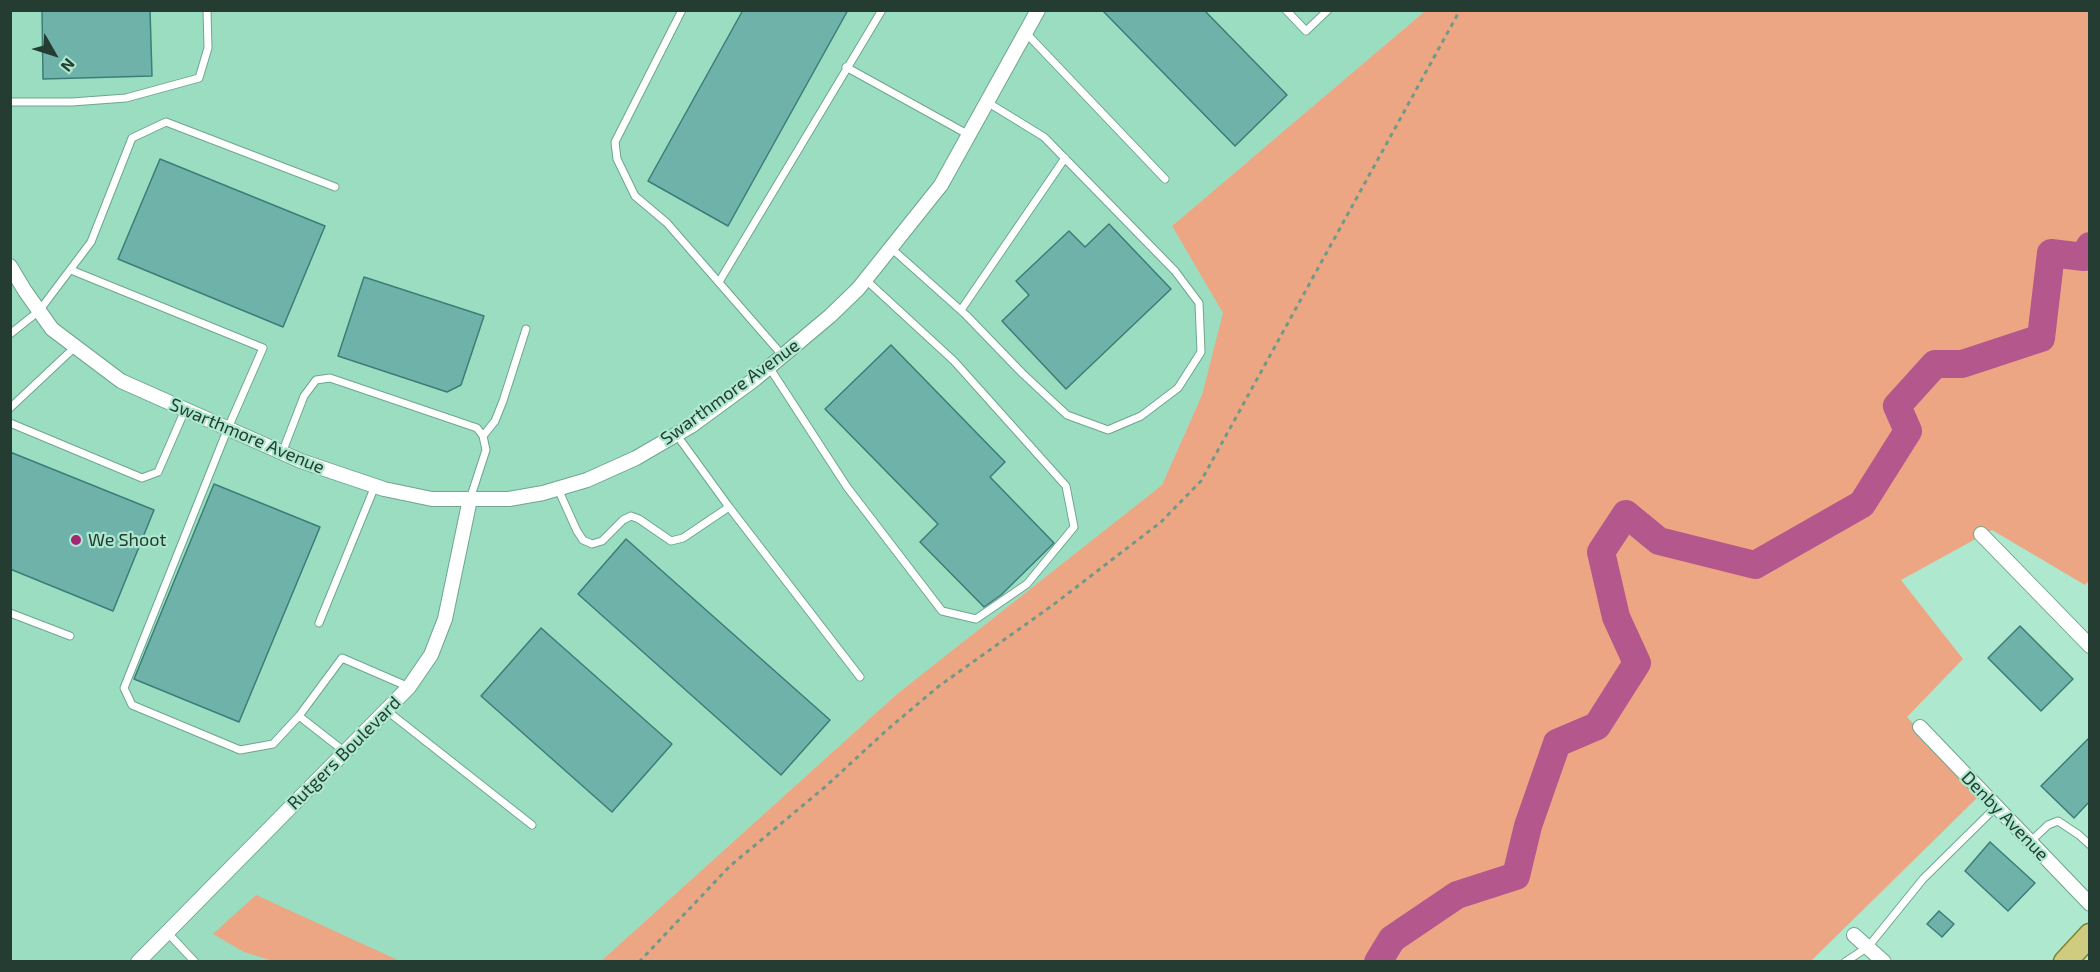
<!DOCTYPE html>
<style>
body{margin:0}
#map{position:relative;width:2100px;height:972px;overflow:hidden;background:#ade8cf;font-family:"Exo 2",sans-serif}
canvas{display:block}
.frame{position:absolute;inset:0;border:12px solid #243c32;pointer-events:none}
.north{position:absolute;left:24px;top:24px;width:60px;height:60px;-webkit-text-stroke:4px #ade8cf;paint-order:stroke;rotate:129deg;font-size:16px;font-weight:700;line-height:24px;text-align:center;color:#243c32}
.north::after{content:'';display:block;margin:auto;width:21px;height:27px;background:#243c32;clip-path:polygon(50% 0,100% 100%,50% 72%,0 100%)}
</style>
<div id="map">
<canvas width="2100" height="972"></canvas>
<div class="frame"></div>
<div class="north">N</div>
</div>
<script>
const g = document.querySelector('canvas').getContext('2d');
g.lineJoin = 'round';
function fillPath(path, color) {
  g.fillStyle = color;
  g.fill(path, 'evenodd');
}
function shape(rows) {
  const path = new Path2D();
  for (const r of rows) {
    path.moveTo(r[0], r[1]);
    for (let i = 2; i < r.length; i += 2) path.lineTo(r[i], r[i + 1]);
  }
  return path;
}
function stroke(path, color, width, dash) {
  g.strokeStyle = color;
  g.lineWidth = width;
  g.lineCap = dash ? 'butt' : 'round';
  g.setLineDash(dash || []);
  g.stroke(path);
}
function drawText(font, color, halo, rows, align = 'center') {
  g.font = font + ' "Exo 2",sans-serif';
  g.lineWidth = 4.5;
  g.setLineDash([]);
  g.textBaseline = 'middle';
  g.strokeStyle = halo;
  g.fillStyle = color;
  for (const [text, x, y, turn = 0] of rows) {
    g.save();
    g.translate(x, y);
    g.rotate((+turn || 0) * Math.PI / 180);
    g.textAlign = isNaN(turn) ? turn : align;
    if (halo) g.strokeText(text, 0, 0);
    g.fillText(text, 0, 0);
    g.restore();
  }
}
fillPath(shape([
 [10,11,1425,11,1172,226,1224,313,1202,395,1162,485,897,694,600,962,11,961]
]), '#9addc1');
fillPath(shape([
 [1425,11,2089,11,2089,581,2085,585,1992,530,1901,580,1963,659,1907,717,1981,794,1811,961,600,962,897,694,1162,485,1202,395,1223,313,1172,226],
 [256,895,400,961,273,961,244,952,213,934]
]), '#eda684');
stroke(shape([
 [1378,962,1392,939,1457,895,1516,876,1528,826,1557,743,1597,726,1637,663,1616,617,1601,552,1626,514,1659,541,1755,565,1862,504,1908,431,1897,406,1935,364,1962,364,2041,338,2051,253,2084,257,2090,246]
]), '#b3578c', 28);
const building = shape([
 [42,10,150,10,152,76,43,79,42,10],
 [743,10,848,10,728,226,648,181,743,10],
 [1102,10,1204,10,1287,95,1235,146,1102,10],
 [160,159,325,226,283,327,118,259,160,159],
 [1109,224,1171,289,1066,389,1002,321,1029,295,1016,281,1069,231,1085,247,1109,224],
 [364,277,484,316,461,385,447,392,338,356,364,277],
 [891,345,1005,462,990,477,1054,543,1001,595,984,607,920,542,938,524,825,409,891,345],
 [10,452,154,510,113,611,10,569,10,452],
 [214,484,320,527,239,722,134,679,214,484],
 [626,539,830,720,781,775,578,594,626,539],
 [2020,626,2073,679,2041,711,1988,658,2020,626],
 [541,628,672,744,612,812,481,696,541,628],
 [2090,737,2090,801,2074,818,2041,786,2090,737],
 [1990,842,2035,883,2008,911,1965,871,1990,842],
 [1939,911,1954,924,1942,937,1927,924,1939,911]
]);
fillPath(building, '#6fb2aa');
stroke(building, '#3b7e78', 1.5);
const service = shape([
 [682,10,615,142,617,159,635,196,667,223,783,356],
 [1286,10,1306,31,1328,10],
 [1026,33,1165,179],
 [846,67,969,135],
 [10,102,72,102,126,98,199,78,208,48,207,10],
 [891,248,966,315,1022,373,1067,415,1108,430,1141,416,1178,388,1201,352,1199,303,1175,271,1044,137,987,102],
 [71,270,263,348,228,428,124,688,132,705,240,750,273,744,299,716],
 [719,282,882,10],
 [961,310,1065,158],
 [10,334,39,311,91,242,132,138,166,122,335,187],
 [769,367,847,487,942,611,976,619,1027,584,1074,527,1066,486,954,361,866,280],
 [10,408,75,347],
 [10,423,142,478,158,472,185,410],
 [676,434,729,507,860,677],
 [483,436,495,421,503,401,526,329],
 [282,453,304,396,316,380,330,378,477,428,483,436,486,450,470,499],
 [558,489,577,531,583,540,592,544,602,541,623,520,631,516,639,519,671,541,683,538,729,507],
 [10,613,70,636],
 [319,623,375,486],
 [386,710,532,825],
 [345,752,299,716,342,658,409,687],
 [2030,842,2048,825,2058,821,2079,835,2090,845],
 [167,932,195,962],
 [1845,962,1868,947,1923,879,1996,807]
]);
const minor = shape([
 [10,266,25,291,52,329,121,381,301,461,384,489,432,499,509,499,543,493,587,480,636,458,691,426,755,379,830,316,858,289,941,185,1038,10],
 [1981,534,2090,646],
 [1920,727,2090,904],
 [1854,935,1884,962],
 [138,962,409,687,431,655,445,619,470,499]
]);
const primary = shape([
 [2065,962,2090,935]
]);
stroke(service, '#6ea68f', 9);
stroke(minor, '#6ea68f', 16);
stroke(primary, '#7f842c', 25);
stroke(shape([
 [639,962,730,866,825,787,888,729,939,686,1053,605,1161,522,1201,481,1460,10]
]), '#6f9a87', 3, [4.5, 4.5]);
stroke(service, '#fff', 7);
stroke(minor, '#fff', 14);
stroke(primary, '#d0cc7f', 22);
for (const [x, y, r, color] of [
 [76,540,6,"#a42476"]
]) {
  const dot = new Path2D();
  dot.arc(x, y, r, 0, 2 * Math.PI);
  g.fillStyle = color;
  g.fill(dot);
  stroke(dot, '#ade8cf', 2);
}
drawText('18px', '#243c32', '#ade8cf', [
 ["Swarthmore Avenue",730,392,-36],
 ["Swarthmore Avenue",247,436,23],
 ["Rutgers Boulevard",344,753,-45],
 ["Denby Avenue",2005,816,46]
]);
drawText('18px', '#243c32', '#ade8cf', [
 ["We Shoot",88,540]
], 'left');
</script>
